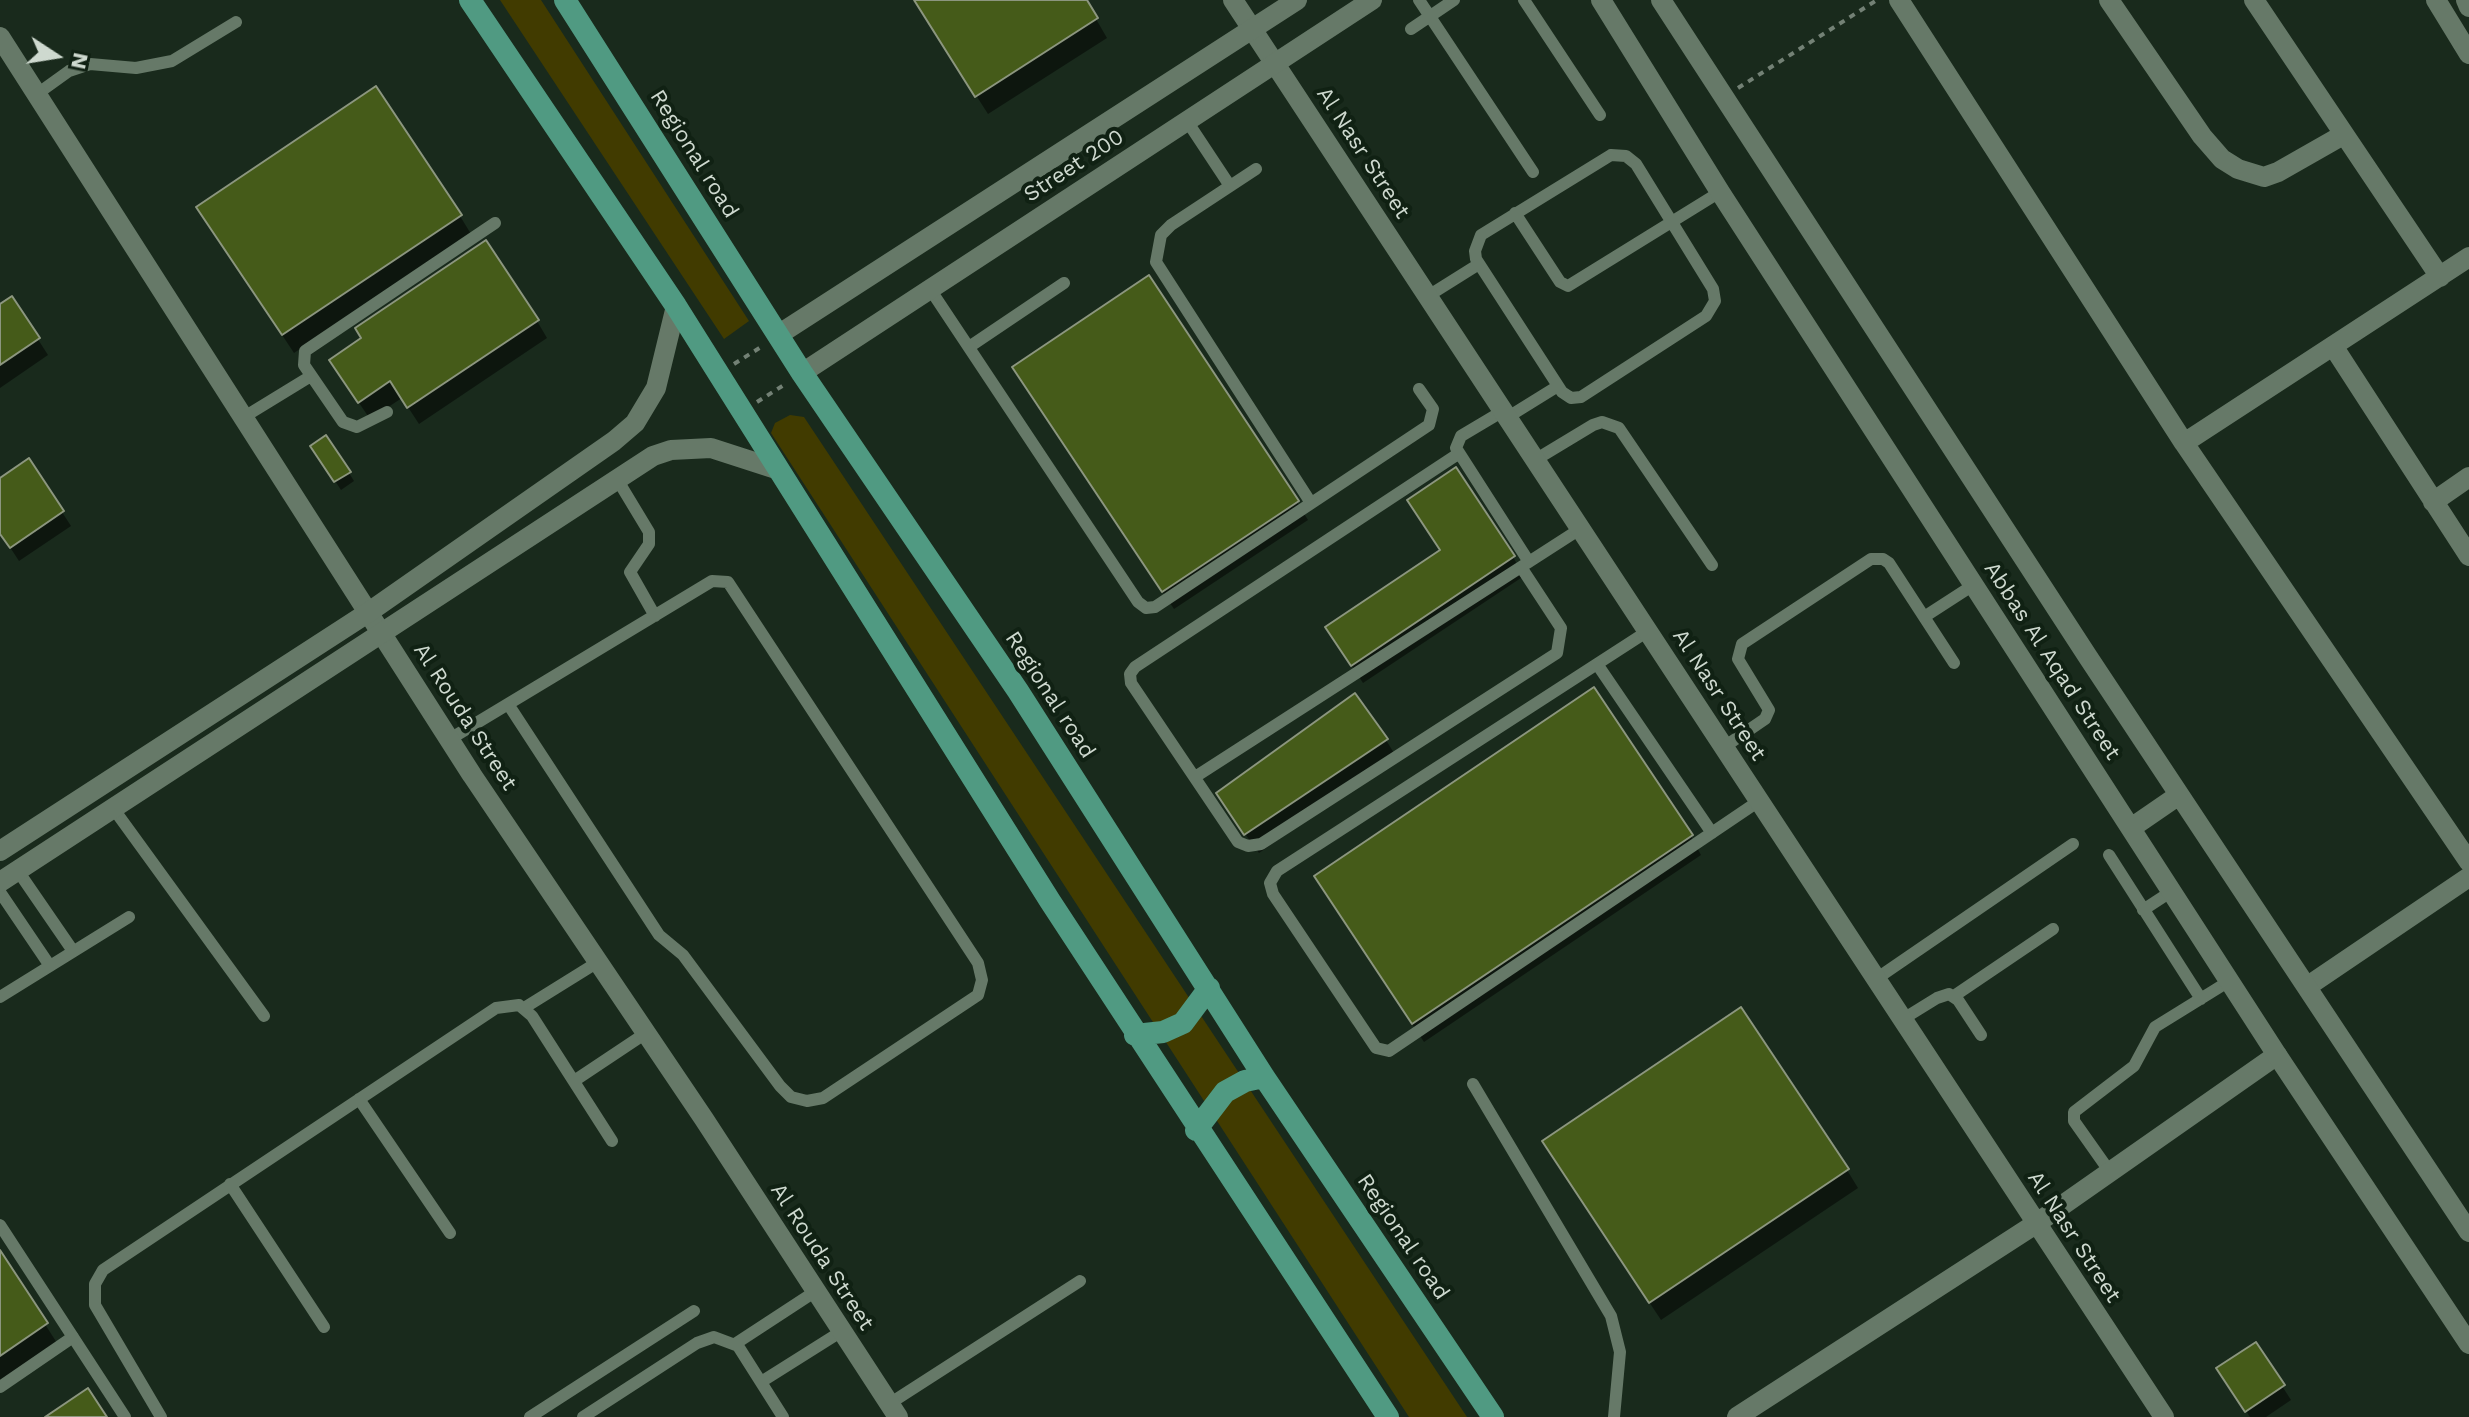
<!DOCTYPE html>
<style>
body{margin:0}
#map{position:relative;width:2469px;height:1417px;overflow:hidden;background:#192a1c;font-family:"Work Sans",sans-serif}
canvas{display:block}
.north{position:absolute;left:16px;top:16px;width:80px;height:80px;-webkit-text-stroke:6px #102113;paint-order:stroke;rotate:102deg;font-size:22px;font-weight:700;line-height:32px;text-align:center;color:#ced9cf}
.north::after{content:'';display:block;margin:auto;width:28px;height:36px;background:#ced9cf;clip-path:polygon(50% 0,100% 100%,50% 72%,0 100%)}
</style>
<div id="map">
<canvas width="2469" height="1417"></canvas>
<div class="north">N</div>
</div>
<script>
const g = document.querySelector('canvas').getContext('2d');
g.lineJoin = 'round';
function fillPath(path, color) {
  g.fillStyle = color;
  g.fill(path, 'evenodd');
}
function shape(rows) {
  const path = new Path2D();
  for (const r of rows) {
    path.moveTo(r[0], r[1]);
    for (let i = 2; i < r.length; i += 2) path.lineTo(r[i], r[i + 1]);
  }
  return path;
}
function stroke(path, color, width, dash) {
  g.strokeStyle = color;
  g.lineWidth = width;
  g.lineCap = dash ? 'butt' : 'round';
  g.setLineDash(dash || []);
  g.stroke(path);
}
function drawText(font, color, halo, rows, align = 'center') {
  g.font = font + ' "Work Sans",sans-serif';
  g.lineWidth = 8;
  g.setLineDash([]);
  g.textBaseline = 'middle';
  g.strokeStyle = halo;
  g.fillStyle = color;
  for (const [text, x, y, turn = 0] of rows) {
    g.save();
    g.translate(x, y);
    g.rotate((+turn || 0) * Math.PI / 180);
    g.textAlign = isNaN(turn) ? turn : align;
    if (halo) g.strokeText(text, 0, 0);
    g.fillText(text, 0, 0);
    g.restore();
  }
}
fillPath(shape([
 [500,0,541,0,749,321,724,339],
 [790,415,804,417,1467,1417,1409,1417,771,433,775,423]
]), '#413b00');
fillPath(shape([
 [915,0,1085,0,1107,38,988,114],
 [460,216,471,234,294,353,210,226],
 [12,299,48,355,0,388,0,306],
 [537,321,547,338,419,424,402,398,370,419,342,378],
 [1026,386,1297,502,1308,520,1174,609],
 [318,455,349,473,354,481,341,490],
 [29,461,71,526,19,561,0,532,0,480],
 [1442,552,1513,557,1524,576,1363,683,1339,646],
 [1386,740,1397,758,1259,853,1229,812],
 [1691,836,1701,855,1424,1042,1327,895],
 [1555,1160,1847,1170,1858,1188,1661,1320],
 [0,1254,57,1343,0,1382],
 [2255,1344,2291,1400,2266,1417,2250,1417,2227,1382]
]), '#0007');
const building = shape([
 [914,0,1087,0,1098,18,975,97,914,0],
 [376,86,462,215,282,335,196,207,376,86],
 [486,240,539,320,407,408,390,381,358,403,329,360,361,338,355,328,486,240],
 [1149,275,1299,501,1162,592,1012,367,1149,275],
 [12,296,40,338,0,365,0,304,12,296],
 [326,435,351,472,334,482,310,446,326,435],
 [29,458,64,511,10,548,0,534,0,478,29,458],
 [1456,467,1515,556,1351,666,1325,627,1440,550,1407,500,1456,467],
 [1594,687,1693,835,1412,1024,1314,876,1594,687],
 [1355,693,1388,739,1244,835,1216,793,1355,693],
 [1741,1007,1849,1169,1649,1303,1542,1141,1741,1007],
 [0,1250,48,1323,0,1356,0,1250],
 [2256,1342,2285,1385,2245,1412,2216,1368,2256,1342],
 [88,1388,107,1417,45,1417,88,1388]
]);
fillPath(building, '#455b19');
stroke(building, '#8c967f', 2);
stroke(shape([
 [1738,88,1877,0],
 [734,364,761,347],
 [757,402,787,383]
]), '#738175', 4, [6, 6]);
stroke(shape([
 [1419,0,1533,172],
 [1524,0,1600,115],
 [1411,29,1454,0],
 [37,94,69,71,90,64,136,68,172,61,236,22],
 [1187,121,1230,186],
 [1611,155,1626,156,1636,164,1713,289,1715,301,1706,316,1581,397,1571,398,1562,392,1476,259,1475,251,1481,235,1611,155],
 [1256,169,1171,225,1161,235,1156,262,1311,503],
 [1515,213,1560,282,1568,286,1720,192],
 [930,289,1138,602,1146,608,1155,607,1429,425,1433,409,1419,389],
 [1428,296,1479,264],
 [969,347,1064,283],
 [1503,411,1461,436,1456,448,1529,562],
 [387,412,357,427,343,422,304,365,305,351,495,223],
 [244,417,311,376],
 [1508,417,1558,386],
 [1458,454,1135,667,1130,674,1131,683,1238,842,1248,846,1261,844,1557,653,1561,628,1521,567],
 [1535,460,1593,425,1602,422,1619,428,1712,565],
 [617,479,649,532,649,544,630,572,655,616],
 [1924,617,1975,584],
 [1648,631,1277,871,1270,883,1273,894,1376,1048,1389,1051,1759,801],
 [1597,664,1712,833],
 [450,739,712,581,728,582,978,963,982,980,978,995,823,1098,807,1101,791,1097,780,1086,683,955,659,935,508,704],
 [1724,747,1765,719,1769,710,1738,659,1742,644,1871,559,1883,559,1889,563,1954,663],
 [1195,777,1580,529],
 [113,808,264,1016],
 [2109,855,2201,999],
 [18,871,73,951],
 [0,892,50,966],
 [2143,910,2172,891],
 [1876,979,2073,844],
 [1954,996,2053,929],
 [0,997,129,917],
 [524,1008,598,962],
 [1903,1019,1937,998,1949,994,1958,1000,1981,1035],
 [574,1081,646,1033],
 [1473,1084,1611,1316,1620,1352,1614,1417],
 [359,1099,450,1233],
 [2110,1172,2074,1121,2074,1112,2134,1066,2155,1027,2231,980],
 [230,1184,324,1327],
 [0,1225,125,1417],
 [735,1344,816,1291],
 [761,1382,842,1331],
 [0,1387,73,1337],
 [889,1404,1080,1281],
 [161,1417,95,1305,95,1284,103,1270,496,1008,519,1005,532,1016,612,1141],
 [530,1417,694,1311],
 [583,1417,697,1343,714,1337,738,1346,783,1417]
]), '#667968', 12);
stroke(shape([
 [1233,0,2164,1417],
 [1899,0,2184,443,2469,862],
 [2109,0,2202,136,2222,159,2238,169,2264,177,2278,172,2343,135],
 [2254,0,2440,277],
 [2436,0,2469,54],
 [2466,0,2469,7],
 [0,37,472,775,704,1119,898,1417],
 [2333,346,2469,556],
 [2184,443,2469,257],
 [2433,502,2469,477],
 [2308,986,2469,877],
 [1737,1417,2037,1223,2277,1055]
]), '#667968', 20);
stroke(shape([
 [1601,0,1720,192,2277,1055,2469,1344],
 [1661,0,2088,657,2469,1232],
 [778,335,1297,0],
 [802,373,1372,0],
 [2131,828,2179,795],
 [0,851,369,612,614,441,635,423,656,388,676,306],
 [0,882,653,456,671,450,711,448,779,470]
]), '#667968', 20);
stroke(shape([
 [470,0,676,306,1050,901,1388,1417],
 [565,0,802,373,1018,691,1264,1077,1493,1417],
 [1135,1035,1163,1032,1183,1023,1209,988],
 [1196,1130,1225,1092,1245,1081,1264,1077]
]), '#509a82', 22);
drawText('22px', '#ced9cf', '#102113', [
 ["Al Nasr Street",1363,153,57],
 ["Regional road",694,154,58],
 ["Street 200",1074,166,-33],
 ["Abbas Al Aqad Street",2052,661,57],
 ["Regional road",1050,695,57],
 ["Al Nasr Street",1719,695,57],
 ["Al Rouda Street",465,717,57],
 ["Regional road",1403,1237,56],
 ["Al Nasr Street",2074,1237,57],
 ["Al Rouda Street",822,1257,57]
]);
</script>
